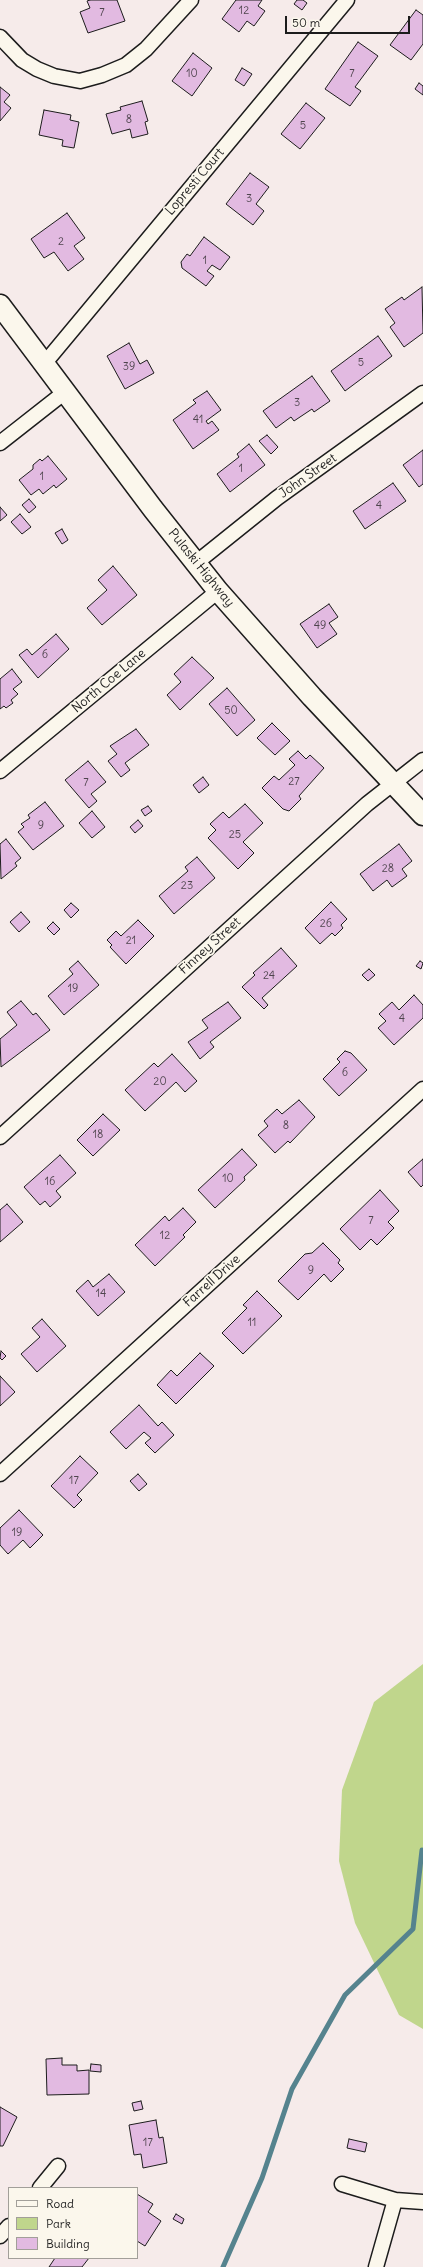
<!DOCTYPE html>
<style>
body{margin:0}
#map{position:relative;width:423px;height:2267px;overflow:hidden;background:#f6ebea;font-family:Delius,sans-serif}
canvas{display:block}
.legend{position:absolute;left:8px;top:2187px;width:130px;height:72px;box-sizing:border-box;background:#fbf7ec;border:1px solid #a29f99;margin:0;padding:5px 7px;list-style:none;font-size:12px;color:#1c1c1c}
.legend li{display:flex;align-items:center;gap:8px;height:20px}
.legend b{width:20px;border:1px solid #a29f99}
.scale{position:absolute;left:285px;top:16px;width:125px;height:18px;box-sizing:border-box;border:2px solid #1c1c1c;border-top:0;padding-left:5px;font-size:12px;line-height:14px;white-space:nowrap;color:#1c1c1c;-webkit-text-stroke:3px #fbf7ec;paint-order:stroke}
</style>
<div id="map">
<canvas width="423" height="2267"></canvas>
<ul class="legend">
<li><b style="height:5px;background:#fbf7ec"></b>Road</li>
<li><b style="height:11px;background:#c0d68c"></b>Park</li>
<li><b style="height:11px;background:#e2bae1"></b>Building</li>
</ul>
<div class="scale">50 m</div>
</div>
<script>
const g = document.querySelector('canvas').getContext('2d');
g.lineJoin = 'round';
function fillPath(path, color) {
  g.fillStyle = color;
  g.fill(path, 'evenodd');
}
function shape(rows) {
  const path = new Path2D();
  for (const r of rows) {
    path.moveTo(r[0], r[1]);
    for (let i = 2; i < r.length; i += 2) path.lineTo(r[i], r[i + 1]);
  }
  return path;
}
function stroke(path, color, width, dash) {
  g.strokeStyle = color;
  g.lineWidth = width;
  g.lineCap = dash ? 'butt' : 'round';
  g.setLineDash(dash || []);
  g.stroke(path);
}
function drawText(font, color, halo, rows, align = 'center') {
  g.font = font + ' Delius,sans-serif';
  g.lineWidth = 3.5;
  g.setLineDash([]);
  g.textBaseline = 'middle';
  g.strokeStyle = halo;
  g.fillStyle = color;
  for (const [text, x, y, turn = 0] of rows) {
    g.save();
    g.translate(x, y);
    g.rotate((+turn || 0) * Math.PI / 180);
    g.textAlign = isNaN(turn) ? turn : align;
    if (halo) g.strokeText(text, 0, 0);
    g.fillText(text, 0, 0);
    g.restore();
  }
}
fillPath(shape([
 [423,1664,423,2029,399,2015,355,1923,339,1861,342,1790,374,1702]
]), '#c0d68c');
stroke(shape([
 [223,2267,262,2178,292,2089,345,1995,413,1929,422,1850]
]), '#55838e', 5);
const building = shape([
 [90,0,117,0,125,21,88,33,80,12,90,8,87,1,90,0],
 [236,0,262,0,258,6,265,11,254,26,247,21,239,32,222,19,236,0],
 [297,0,303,0,307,3,302,10,294,4,297,0],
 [416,10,423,15,423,44,411,60,390,45,416,10],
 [358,42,378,56,355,87,361,91,350,106,325,89,358,42],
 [193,53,212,68,192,96,172,81,193,53],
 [242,68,252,74,244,86,235,80,242,68],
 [419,83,423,86,423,95,415,89,419,83],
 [0,87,10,95,4,102,11,108,0,121,0,87],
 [142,101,148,121,145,122,148,134,132,138,130,129,112,134,106,114,121,110,120,107,142,101],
 [306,103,325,118,300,149,281,134,306,103],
 [44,110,71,115,70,120,79,122,74,148,62,146,63,140,39,135,44,110],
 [250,173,269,187,256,204,264,211,253,225,226,204,250,173],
 [67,213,85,238,74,246,84,259,68,271,54,252,44,258,31,239,67,213],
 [204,237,230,257,220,270,212,265,207,271,214,276,206,286,182,268,181,262,187,254,190,256,204,237],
 [422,287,423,333,404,347,390,327,395,323,385,309,402,297,404,300,422,287],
 [378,336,392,356,345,391,331,371,378,336],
 [129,343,140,364,147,360,154,373,125,389,107,356,129,343],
 [312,376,330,401,314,412,312,409,294,421,291,417,276,428,263,411,312,376],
 [207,391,221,410,206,421,208,424,212,421,219,430,193,449,173,420,196,403,193,400,207,391],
 [267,435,278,447,271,454,259,441,267,435],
 [249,444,265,465,230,492,217,474,239,457,237,454,249,444],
 [423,450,423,484,419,487,403,465,423,450],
 [48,456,67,479,56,488,54,485,43,494,39,489,31,495,19,480,33,469,33,465,40,459,42,461,48,456],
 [393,483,406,501,365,529,353,511,393,483],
 [29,499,36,507,29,513,22,505,29,499],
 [0,507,7,515,0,521,0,507],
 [20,514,31,527,22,534,11,522,20,514],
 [62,529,68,540,62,544,55,533,62,529],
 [113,566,137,595,102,625,87,608,107,590,98,580,113,566],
 [329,604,338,617,329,623,337,634,317,648,300,624,329,604],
 [56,634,69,649,38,678,19,655,27,649,32,655,56,634],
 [192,657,214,678,180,710,167,695,181,682,174,674,192,657],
 [12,669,22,682,13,689,18,694,11,700,13,703,6,708,4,706,0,709,0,679,12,669],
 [227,688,255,720,237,736,209,704,227,688],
 [272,723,290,741,275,755,257,738,272,723],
 [136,729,149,745,125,763,130,770,121,777,108,761,117,754,110,746,136,729],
 [298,751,306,759,310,755,324,768,299,796,301,799,289,811,283,809,262,788,274,776,279,780,295,765,289,759,298,751],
 [88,761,106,782,91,794,97,801,89,808,65,780,88,761],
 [203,777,209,785,199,793,193,785,203,777],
 [45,802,64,826,33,850,18,832,24,827,21,824,30,818,28,815,45,802],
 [245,804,263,823,243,842,254,853,238,869,208,838,216,830,210,824,223,812,229,818,245,804],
 [148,806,152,811,145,816,141,810,148,806],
 [92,811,105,827,92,838,79,823,92,811],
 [138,820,143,826,135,833,130,827,138,820],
 [6,839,21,858,15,863,17,866,1,879,0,844,6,839],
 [399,844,412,861,402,869,407,876,392,887,387,880,373,891,360,874,399,844],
 [197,857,215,878,174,914,159,896,188,871,185,867,197,857],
 [331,902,347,919,341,925,343,928,335,936,332,933,320,944,305,928,331,902],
 [71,903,79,910,71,918,64,910,71,903],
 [21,912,30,922,19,932,10,922,21,912],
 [138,920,154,936,126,964,110,947,112,945,107,940,116,931,121,936,138,920],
 [53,922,60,929,54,935,47,928,53,922],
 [281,948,297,966,262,998,268,1005,264,1009,242,987,255,975,253,973,281,948],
 [78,961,99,985,64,1015,48,996,73,974,69,969,78,961],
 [420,961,423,963,421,969,416,966,420,961],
 [369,969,375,975,368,981,362,975,369,969],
 [414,995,423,1005,423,1018,394,1045,378,1028,386,1021,379,1014,392,1002,399,1010,414,995],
 [21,1001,33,1015,36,1013,50,1030,1,1067,0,1039,17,1025,7,1012,21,1001],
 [228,1002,241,1018,210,1042,214,1047,200,1059,188,1042,208,1028,202,1020,228,1002],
 [345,1051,351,1053,367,1070,339,1096,323,1079,340,1062,337,1059,345,1051],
 [172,1054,197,1081,185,1092,176,1082,145,1111,125,1090,154,1063,158,1067,172,1054],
 [299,1100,315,1117,290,1143,288,1141,275,1153,258,1135,268,1126,264,1121,277,1109,282,1114,299,1100],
 [103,1114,120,1130,93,1156,77,1140,103,1114],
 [242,1149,257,1165,244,1177,245,1180,215,1208,198,1190,242,1149],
 [60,1155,76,1173,56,1191,61,1197,50,1207,45,1201,40,1205,24,1187,60,1155],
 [423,1159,423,1185,421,1187,408,1172,423,1159],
 [380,1190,399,1211,388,1222,394,1228,377,1245,371,1239,360,1250,340,1229,380,1190],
 [7,1204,23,1222,0,1242,0,1210,7,1204],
 [183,1208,196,1222,183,1235,185,1237,155,1266,135,1245,165,1216,169,1221,183,1208],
 [323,1243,340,1260,338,1263,344,1269,331,1282,324,1274,298,1300,278,1281,305,1254,312,1253,323,1243],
 [109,1274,125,1292,98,1316,76,1291,88,1280,93,1287,109,1274],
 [257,1291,282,1316,243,1354,222,1333,247,1308,243,1305,257,1291],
 [42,1319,66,1346,37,1372,21,1354,40,1337,32,1328,42,1319],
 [1,1351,6,1356,2,1360,0,1358,1,1351],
 [200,1353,214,1366,176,1404,157,1385,171,1370,177,1376,200,1353],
 [0,1376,15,1392,0,1406,0,1376],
 [139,1405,158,1426,162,1422,174,1435,155,1453,145,1443,151,1438,144,1432,126,1449,110,1432,139,1405],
 [80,1456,98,1473,77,1495,82,1500,74,1508,51,1486,80,1456],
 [138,1474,147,1484,139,1491,130,1481,138,1474],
 [19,1510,43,1535,30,1548,23,1540,8,1554,0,1545,0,1528,19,1510],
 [62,2058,62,2065,77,2065,77,2071,89,2070,89,2094,47,2095,46,2059,62,2058],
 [91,2064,101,2065,101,2072,90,2071,91,2064],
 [141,2101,143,2109,134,2111,132,2103,141,2101],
 [0,2107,17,2117,3,2146,0,2146,0,2107],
 [156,2120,159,2138,163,2137,167,2163,143,2168,141,2154,134,2155,129,2125,156,2120],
 [349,2139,367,2143,365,2152,347,2148,349,2139],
 [137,2194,153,2204,148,2212,161,2221,145,2246,137,2241,137,2194],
 [176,2214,184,2219,182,2224,173,2219,176,2214],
 [55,2258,89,2258,82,2267,49,2267,55,2258]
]);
fillPath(building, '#e2bae1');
stroke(building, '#1c1c1c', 1);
const street = shape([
 [0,37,22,60,37,69,54,76,80,81,102,75,126,65,146,49,191,0],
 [44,364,347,0],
 [0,443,65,392],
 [196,563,277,498,423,393],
 [0,771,218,591],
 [0,1137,367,804,423,760],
 [0,1474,423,1089],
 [342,2184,395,2200,423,2202],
 [40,2188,58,2166],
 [0,2236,9,2226],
 [376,2267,395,2200]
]);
const secondary = shape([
 [0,305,153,509,218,591,312,697,423,815]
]);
stroke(street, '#1c1c1c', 17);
stroke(secondary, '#1c1c1c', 23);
stroke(street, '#fbf7ec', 14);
stroke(secondary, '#fbf7ec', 20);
drawText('11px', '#4e444d', null, [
 ["12",244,11],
 ["7",102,13],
 ["10",192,74],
 ["7",352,74],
 ["8",129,120],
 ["5",303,126],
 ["3",249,199],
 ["2",61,242],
 ["1",205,261],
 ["5",361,363],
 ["39",129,367],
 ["3",297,403],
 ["41",198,420],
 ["1",241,469],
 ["1",42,477],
 ["4",379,506],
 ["49",320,626],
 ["6",45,655],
 ["50",231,711],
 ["27",294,782],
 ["7",86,783],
 ["9",41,826],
 ["25",235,835],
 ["28",388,869],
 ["23",187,886],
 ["26",326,924],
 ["21",131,941],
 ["24",269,976],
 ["19",73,989],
 ["4",402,1019],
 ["6",345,1073],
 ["20",160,1082],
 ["8",286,1126],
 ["18",98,1135],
 ["10",228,1179],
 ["16",50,1182],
 ["7",371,1221],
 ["12",165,1236],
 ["9",311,1271],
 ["14",101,1294],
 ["11",252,1323],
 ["17",74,1481],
 ["19",17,1533],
 ["17",148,2143]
]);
drawText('13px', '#1c1c1c', '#fbf7ec', [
 ["Lopresti Court",195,182,-50],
 ["John Street",308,476,-35],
 ["Pulaski Highway",201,568,51],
 ["North Coe Lane",109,681,-40],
 ["Finney Street",210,946,-42],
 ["Farrell Drive",212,1281,-42]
]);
</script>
